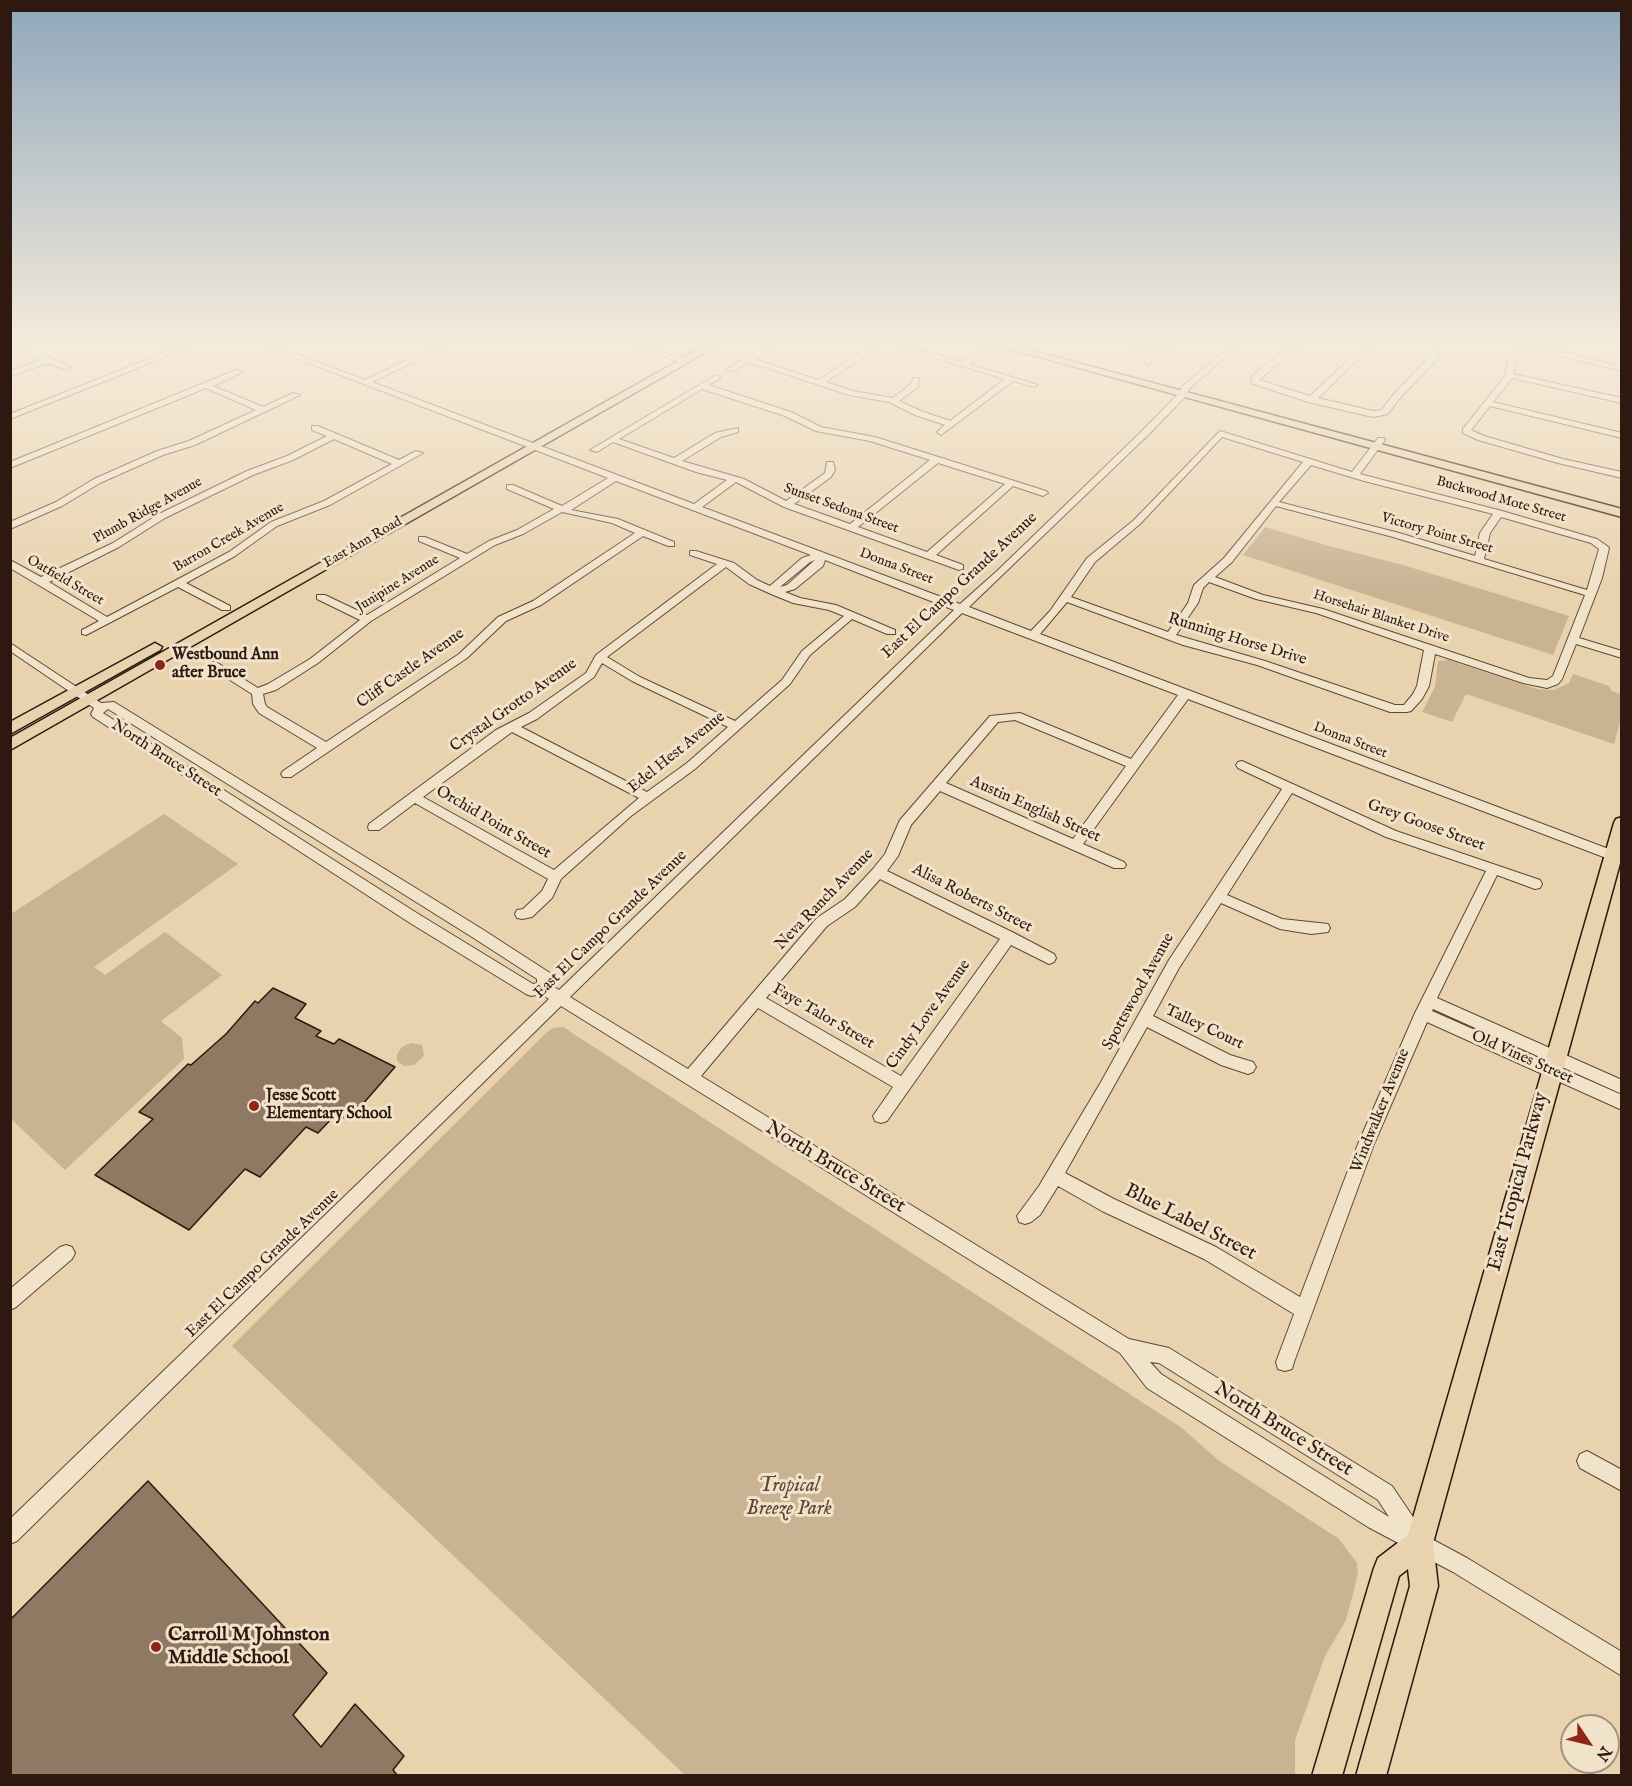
<!DOCTYPE html>
<style>
body{margin:0}
#map{position:relative;width:1632px;height:1786px;overflow:hidden;background:#e9d3ae;font-family:"IM FELL English",serif}
canvas{display:block}
.frame{position:absolute;inset:0;border:12px solid #2e180f;pointer-events:none}
.north{position:absolute;left:1560px;top:1714px;width:60px;height:60px;box-sizing:border-box;background:#f1e2ca;border:2px solid #a3917f;border-radius:50%;rotate:125deg;font-size:16px;font-weight:700;line-height:24px;text-align:center;color:#2e180f}
.north::after{content:'';display:block;margin:auto;width:21px;height:27px;background:#8f2418;clip-path:polygon(50% 0,100% 100%,50% 72%,0 100%)}
</style>
<div id="map">
<canvas width="1632" height="1786"></canvas>
<div class="frame"></div>
<div class="north">N</div>
</div>
<script>
const g = document.querySelector('canvas').getContext('2d');
g.lineJoin = 'round';
function fillPath(path, color) {
  g.fillStyle = color;
  g.fill(path, 'evenodd');
}
function shape(rows) {
  const path = new Path2D();
  for (const r of rows) {
    path.moveTo(r[0], r[1]);
    for (let i = 2; i < r.length; i += 2) path.lineTo(r[i], r[i + 1]);
  }
  return path;
}
function stroke(path, color, width, dash) {
  g.strokeStyle = color;
  g.lineWidth = width;
  g.lineCap = dash ? 'butt' : 'round';
  g.setLineDash(dash || []);
  g.stroke(path);
}
function drawText(font, color, halo, rows, align = 'center') {
  g.font = font + ' "IM FELL English",serif';
  g.lineWidth = 6;
  g.setLineDash([]);
  g.textBaseline = 'middle';
  g.strokeStyle = halo;
  g.fillStyle = color;
  for (const [text, x, y, turn = 0] of rows) {
    g.save();
    g.translate(x, y);
    g.rotate((+turn || 0) * Math.PI / 180);
    g.textAlign = isNaN(turn) ? turn : align;
    if (halo) g.strokeText(text, 0, 0);
    g.fillText(text, 0, 0);
    g.restore();
  }
}
fillPath(shape([
 [1265,527,1329,546,1403,565,1569,616,1553,655,1243,555],
 [1448,660,1537,689,1554,690,1569,683,1573,674,1609,686,1612,691,1621,694,1621,719,1614,744,1466,694,1452,722,1422,712,1435,687,1438,661],
 [164,814,238,864,94,967,105,975,165,932,222,975,161,1021,182,1038,184,1059,65,1170,11,1119,11,914],
 [563,1027,1182,1428,1218,1460,1339,1539,1357,1563,1358,1572,1355,1586,1346,1620,1325,1656,1295,1740,1295,1775,685,1775,232,1346,547,1032,553,1028],
 [411,1043,422,1045,424,1056,414,1065,404,1066,397,1061,397,1054,402,1047]
]), '#c9b393');
const building = shape([
 [273,988,306,1004,295,1018,321,1031,316,1036,334,1044,339,1039,395,1067,349,1120,336,1114,318,1133,306,1127,260,1177,245,1169,189,1230,95,1175,153,1119,139,1112,188,1064,191,1065,226,1034,255,1001,258,1003,273,988],
 [148,1481,327,1673,293,1715,321,1747,355,1704,404,1756,393,1770,398,1776,10,1776,10,1620,148,1481]
]);
fillPath(building, '#8f7962');
stroke(building, '#2e180f', 1.5);
const minor = shape([
 [10,343,52,358,71,368,67,370,48,363,10,376,10,371,41,360,10,348,10,343],
 [154,343,165,343,178,348,189,343,200,343,10,419,10,414,171,350,154,343],
 [257,343,268,343,365,380,443,343,453,343,372,382,694,504,727,480,696,472,613,442,597,452,590,450,716,375,720,377,719,379,708,385,791,412,821,427,875,437,1046,491,1048,493,1043,496,1013,486,936,555,963,565,963,569,959,570,784,507,736,482,702,507,960,604,997,571,1143,430,1179,393,1183,386,1233,343,1241,343,1189,389,1186,396,1149,434,969,607,1031,631,1050,611,1087,558,1134,520,1220,431,1352,472,1378,438,1384,438,1385,440,1360,474,1502,511,1597,539,1607,546,1609,548,1602,578,1579,638,1622,651,1622,658,1576,644,1562,679,1558,684,1547,688,1523,683,1435,654,1429,686,1422,699,1411,711,1407,712,1390,712,1257,665,1183,645,1067,602,1040,634,1622,854,1622,864,1188,699,1083,844,1124,862,1126,865,1124,868,1114,868,940,791,911,825,898,856,887,871,1014,933,1054,954,1056,958,1054,962,1049,964,1011,945,887,1121,881,1123,875,1121,873,1116,893,1087,758,1008,701,1076,1129,1339,1169,1348,1392,1486,1426,1536,1467,1558,1622,1652,1622,1676,1453,1572,1368,1527,1147,1388,1120,1353,561,1006,17,1541,10,1544,10,1519,549,999,541,994,531,996,526,994,410,923,93,717,91,714,94,708,10,651,10,643,101,703,114,702,482,929,550,973,552,977,551,985,559,990,954,610,825,560,823,566,795,589,785,592,800,598,836,605,895,630,895,634,887,634,852,619,810,655,790,684,695,769,631,816,561,879,552,898,532,917,522,919,517,918,515,914,517,910,523,909,542,891,548,879,415,803,379,830,369,830,368,827,369,824,496,730,529,713,586,673,596,655,717,564,690,555,690,551,696,551,734,563,757,580,770,586,802,558,811,555,616,481,571,510,618,519,674,542,674,546,668,546,643,536,541,605,506,621,467,658,291,777,283,777,281,774,283,771,317,748,259,713,253,704,252,694,208,666,208,662,216,662,258,688,268,684,310,659,360,620,317,599,317,595,325,595,367,615,460,558,419,541,419,537,425,537,467,554,489,541,517,530,554,509,507,489,507,485,513,485,562,506,608,478,257,343],
 [702,389,785,416,816,431,870,441,930,460,850,524,794,504,831,477,835,470,833,462,827,462,825,473,786,501,744,479,682,461,721,437,738,432,738,428,715,433,674,458,619,439,702,389],
 [1222,437,1303,462,1224,558,1194,585,1188,603,1168,632,1071,597,1095,562,1140,524,1222,437],
 [938,463,1005,484,927,552,858,527,938,463],
 [1311,465,1364,481,1493,514,1480,533,1475,556,1399,533,1279,502,1311,465],
 [1276,506,1393,537,1585,595,1553,676,1547,680,1529,678,1323,609,1263,595,1215,577,1232,562,1276,506],
 [562,512,612,523,635,533,533,601,498,617,459,654,326,742,267,707,265,704,263,694,276,690,318,663,371,621,495,545,523,534,562,512],
 [1501,517,1591,543,1599,549,1587,590,1484,559,1490,533,1501,517],
 [815,560,787,585,780,587,810,562,815,560],
 [726,567,749,584,771,594,793,603,829,610,844,616,802,651,782,680,735,721,640,677,607,657,726,567],
 [1209,582,1256,599,1316,613,1424,650,1417,686,1413,694,1404,705,1395,705,1265,661,1176,635,1198,603,1203,588,1209,582],
 [962,613,1178,695,1131,759,1020,713,990,716,900,820,885,854,873,869,845,899,817,918,688,1069,570,997,962,613],
 [602,663,632,681,728,727,687,763,647,792,521,727,537,719,594,677,602,663],
 [108,709,472,937,537,979,537,983,533,984,420,915,103,713,108,709],
 [1015,720,1126,766,1073,839,946,783,998,722,1015,720],
 [512,732,639,798,554,870,423,797,512,732],
 [880,879,1000,939,901,1076,766,998,827,926,855,907,880,879],
 [1150,1362,1159,1363,1378,1500,1389,1517,1161,1374,1150,1362],
 [627,343,638,343,690,361,683,363,627,343],
 [771,343,780,343,754,359,818,380,875,343,884,343,826,382,853,391,893,398,911,384,913,378,919,378,918,387,899,401,921,411,950,421,1005,379,885,343,897,343,961,362,986,343,995,343,969,364,1038,385,1034,387,1013,381,941,435,937,432,945,425,915,415,889,402,849,395,749,362,734,371,727,369,771,343],
 [1118,343,1130,343,1158,350,1166,343,1175,343,1148,364,1144,362,1153,354,1118,343],
 [1293,343,1302,343,1259,380,1310,396,1367,343,1375,343,1318,398,1373,411,1382,410,1393,395,1431,355,1433,343,1441,343,1438,358,1399,399,1388,414,1373,417,1308,402,1251,383,1253,375,1293,343],
 [1513,343,1528,343,1622,367,1622,371,1525,347,1517,357,1513,374,1622,398,1622,403,1512,378,1493,402,1622,433,1622,438,1490,406,1471,430,1484,436,1563,459,1622,472,1622,478,1558,463,1478,440,1463,433,1463,429,1505,376,1509,357,1518,346,1513,343],
 [236,370,243,372,213,386,263,407,293,393,300,395,195,445,163,455,100,483,62,506,10,529,10,522,56,502,94,479,157,451,189,441,256,410,206,388,10,468,10,462,236,370],
 [312,426,318,426,399,460,416,451,423,453,330,505,277,526,235,556,186,583,230,606,230,610,222,610,178,587,86,635,82,634,82,630,99,621,10,568,10,560,41,577,113,543,159,514,247,471,287,456,327,436,312,430,312,426],
 [334,439,392,464,324,501,271,522,229,552,107,617,49,582,119,547,165,518,253,475,293,460,334,439],
 [1242,761,1396,831,1540,880,1542,884,1540,888,1535,889,1497,875,1437,998,1622,1080,1622,1094,1433,1009,1432,1011,1622,1095,1622,1110,1427,1022,1374,1144,1294,1362,1292,1369,1285,1371,1278,1369,1276,1362,1294,1314,1204,1259,1102,1211,1058,1186,1040,1215,1031,1222,1025,1224,1019,1222,1017,1216,1039,1186,1101,1082,1169,960,1282,789,1238,768,1236,765,1238,762,1242,761],
 [1292,793,1386,837,1486,871,1415,1013,1358,1144,1300,1297,1216,1247,1114,1199,1065,1173,1147,1027,1221,1065,1248,1074,1253,1072,1256,1067,1253,1062,1230,1055,1153,1016,1179,968,1221,903,1280,929,1311,934,1328,932,1330,928,1328,924,1282,919,1227,895,1292,793],
 [66,1245,72,1247,75,1253,72,1259,16,1307,10,1310,10,1289,60,1247,66,1245],
 [1587,1451,1622,1470,1622,1491,1580,1468,1577,1461,1580,1454,1587,1451]
]);
const major = shape([
 [710,343,722,343,10,750,10,738,710,343],
 [988,343,1004,343,1622,509,1622,517,988,343],
 [155,643,162,647,160,650,10,734,10,722,155,643],
 [1622,817,1622,856,1433,1543,1438,1586,1386,1776,1356,1776,1410,1586,1408,1569,1399,1576,1342,1776,1312,1776,1374,1568,1378,1558,1408,1535,1614,823,1616,819,1622,817]
]);
stroke(minor, '#5d4737', 2);
stroke(major, '#2e180f', 3);
fillPath(minor, '#f1e2ca');
fillPath(major, '#e9d3ae');
const sky = g.createLinearGradient(0, 0, 0, 593);
sky.addColorStop(0, '#8fa7bb');
sky.addColorStop(0.58, '#f5ebdb');
sky.addColorStop(1, '#f5ebdb00');
g.fillStyle = sky;
g.fillRect(0, 0, 1632, 593);
for (const [x, y, r, color] of [
 [160,665,6,"#8f2418"],
 [254,1106,6,"#8f2418"],
 [156,1647,6,"#8f2418"]
]) {
  const dot = new Path2D();
  dot.arc(x, y, r, 0, 2 * Math.PI);
  g.fillStyle = color;
  g.fill(dot);
  stroke(dot, '#f1e2ca', 2);
}
drawText('14px', '#2e180f', '#f1e2ca', [
 ["Buckwood Mote Street",1501,500,16],
 ["Sunset Sedona Street",841,509,20],
 ["Plumb Ridge Avenue",148,511,-29],
 ["Victory Point Street",1437,534,16],
 ["Barron Creek Avenue",229,538,-30],
 ["East Ann Road",363,543,-30],
 ["Donna Street",896,567,21],
 ["Oatfield Street",65,581,30],
 ["Junipine Avenue",398,584,-32],
 ["Horsehair Blanket Drive",1381,617,18],
 ["Donna Street",1350,741,21]
]);
drawText('16px', '#2e180f', '#f1e2ca', [
 ["East El Campo Grande Avenue",960,586,-43],
 ["Running Horse Drive",1237,640,17],
 ["Cliff Castle Avenue",411,669,-35],
 ["Crystal Grotto Avenue",514,706,-35],
 ["Edel Hest Avenue",677,753,-39],
 ["North Bruce Street",166,759,33],
 ["Austin English Street",1035,810,24],
 ["Orchid Point Street",493,823,30],
 ["Grey Goose Street",1426,826,20],
 ["Alisa Roberts Street",972,899,27],
 ["Neva Ranch Avenue",825,900,-46],
 ["East El Campo Grande Avenue",611,925,-44],
 ["Spottswood Avenue",1139,992,-61],
 ["Cindy Love Avenue",929,1015,-54],
 ["Faye Talor Street",823,1017,30],
 ["Talley Court",1204,1028,25],
 ["Old Vines Street",1522,1058,24],
 ["Windwalker Avenue",1381,1111,-68],
 ["East El Campo Grande Avenue",263,1264,-44]
]);
drawText('bold 16px', '#2e180f', '#f1e2ca', [
 ["Westbound Ann",172,656],
 ["after Bruce",172,674],
 ["Jesse Scott",266,1097],
 ["Elementary School",266,1115]
], 'left');
drawText('20px', '#2e180f', '#f1e2ca', [
 ["North Bruce Street",835,1168,31],
 ["East Tropical Parkway",1519,1182,-75],
 ["Blue Label Street",1190,1223,27],
 ["North Bruce Street",1283,1430,32]
]);
drawText('italic 20px', '#5c4637', '#f1e2ca', [
 ["Tropical",789,1487],
 ["Breeze Park",789,1510]
]);
drawText('bold 20px', '#2e180f', '#f1e2ca', [
 ["Carroll M Johnston",168,1636],
 ["Middle School",168,1659]
], 'left');
</script>
